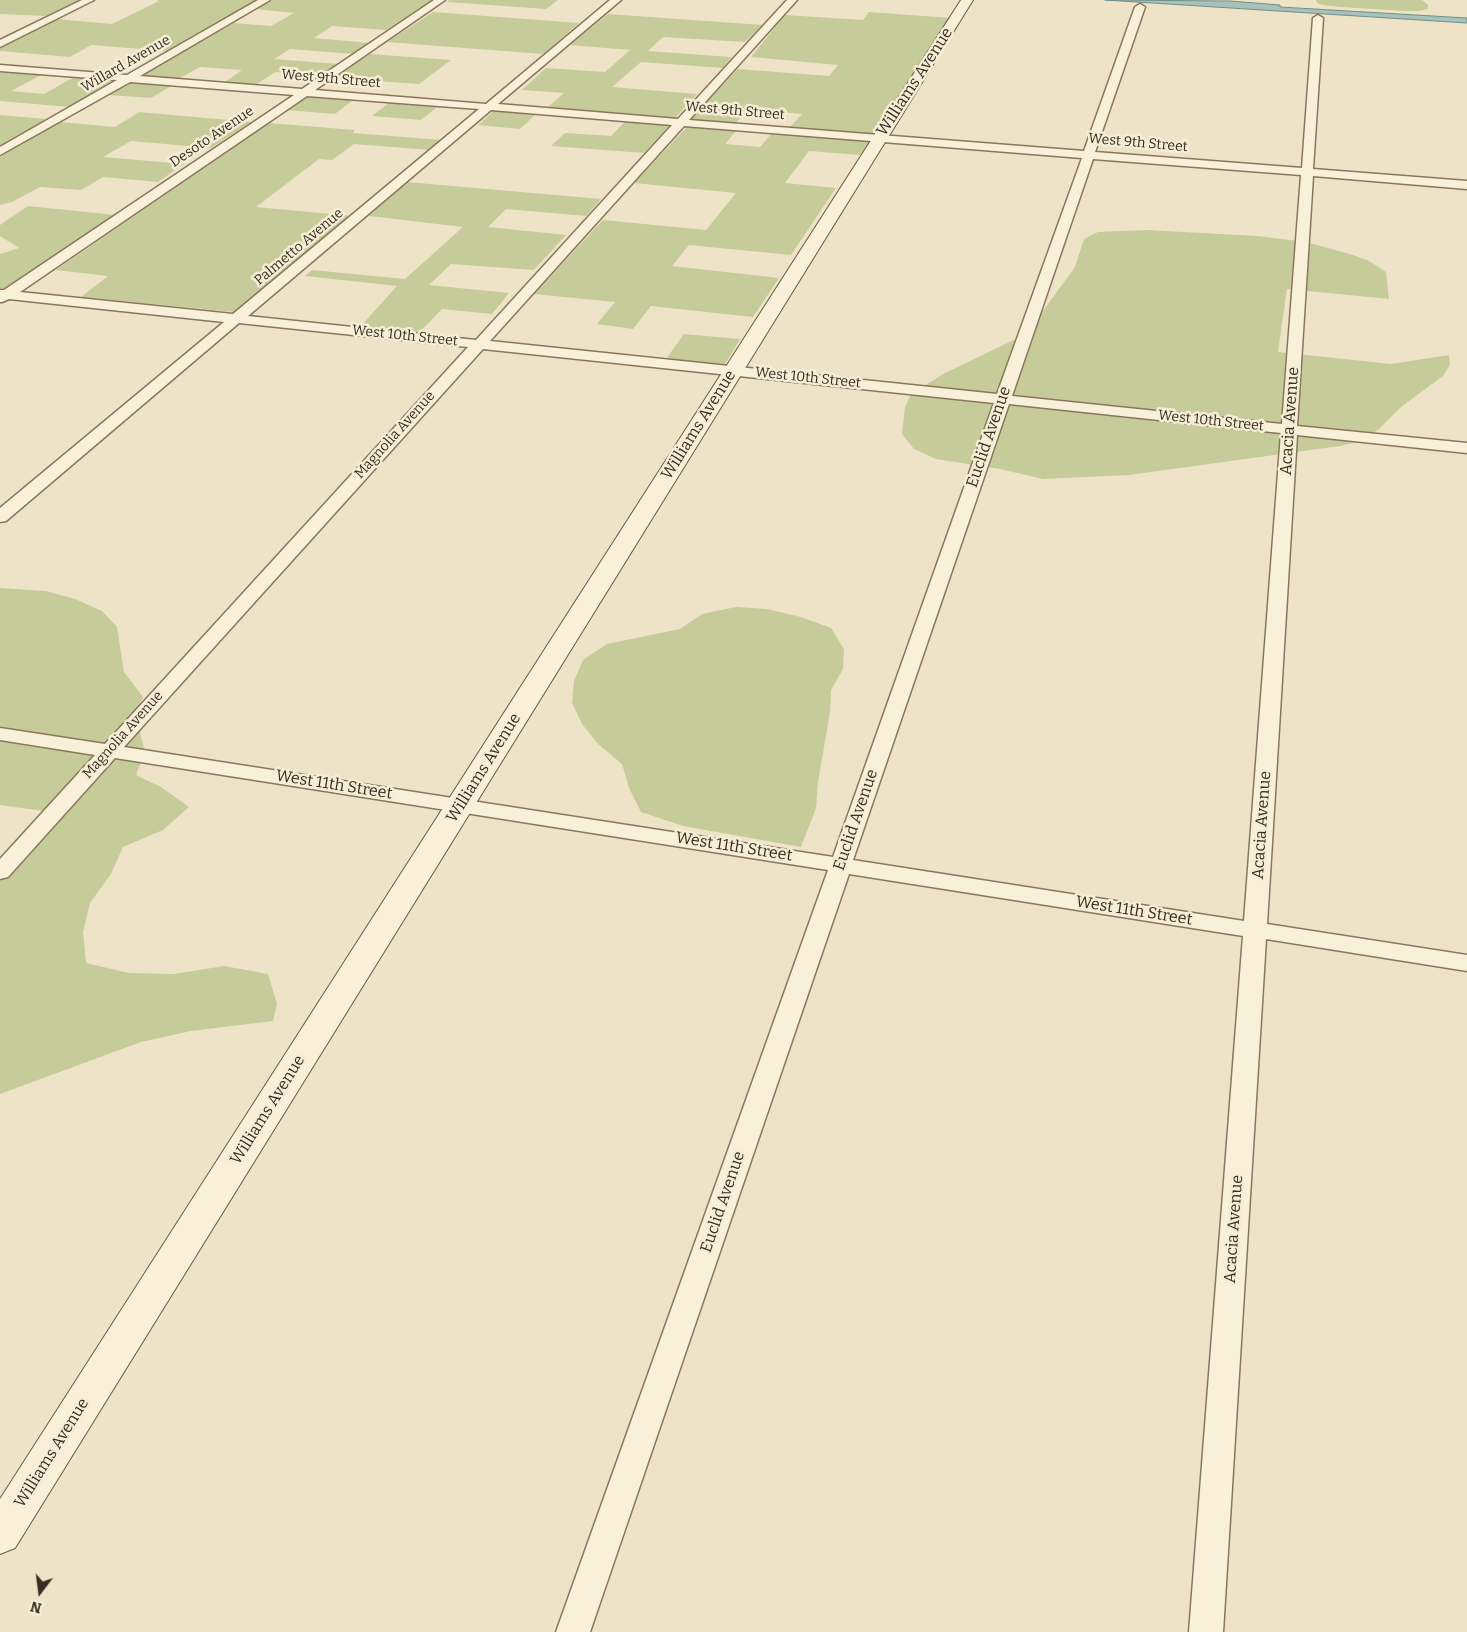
<!DOCTYPE html>
<style>
body{margin:0}
#map{position:relative;width:1467px;height:1632px;overflow:hidden;background:#eee3c7;font-family:Bitter,serif}
canvas{display:block}
.north{position:absolute;left:15px;top:1567px;width:50px;height:50px;-webkit-text-stroke:4px #f5edd6;paint-order:stroke;rotate:195deg;font-size:14px;font-weight:700;line-height:20px;text-align:center;color:#3a2d20}
.north::after{content:'';display:block;margin:auto;width:18px;height:22px;background:#3a2d20;clip-path:polygon(50% 0,100% 100%,50% 72%,0 100%)}
</style>
<div id="map">
<canvas width="1467" height="1632"></canvas>
<div class="north">N</div>
</div>
<script>
const g = document.querySelector('canvas').getContext('2d');
g.lineJoin = 'round';
function fillPath(path, color) {
  g.fillStyle = color;
  g.fill(path, 'evenodd');
}
function shape(rows) {
  const path = new Path2D();
  for (const r of rows) {
    path.moveTo(r[0], r[1]);
    for (let i = 2; i < r.length; i += 2) path.lineTo(r[i], r[i + 1]);
  }
  return path;
}
function stroke(path, color, width, dash) {
  g.strokeStyle = color;
  g.lineWidth = width;
  g.lineCap = dash ? 'butt' : 'round';
  g.setLineDash(dash || []);
  g.stroke(path);
}
function drawText(font, color, halo, rows, align = 'center') {
  g.font = font + ' Bitter,serif';
  g.lineWidth = 5;
  g.setLineDash([]);
  g.textBaseline = 'middle';
  g.strokeStyle = halo;
  g.fillStyle = color;
  for (const [text, x, y, turn = 0] of rows) {
    g.save();
    g.translate(x, y);
    g.rotate((+turn || 0) * Math.PI / 180);
    g.textAlign = isNaN(turn) ? turn : align;
    if (halo) g.strokeText(text, 0, 0);
    g.fillText(text, 0, 0);
    g.restore();
  }
}
fillPath(shape([
 [0,0,79,0,45,16,0,14],
 [156,0,256,0,166,51,91,45,70,57,0,51,0,48,56,19,112,24,159,1],
 [273,0,432,0,386,30,332,26,314,38,370,43,353,54,290,49,274,59,338,64,321,75,275,72,254,86,222,84,242,70,200,67,176,80,137,77,234,23,271,26,294,13,256,9],
 [449,0,558,0,546,9,447,2],
 [1316,0,1422,0,1428,5,1428,9,1420,11,1404,11,1341,7,1323,5,1317,3],
 [433,12,579,23,543,54,387,42],
 [869,12,951,18,875,135,789,128,802,114,748,109,735,124,694,121,690,118,738,69,829,76,838,65,751,57,785,15,863,20],
 [608,14,763,25,745,42,663,37,648,51,731,57,723,68,641,62,612,87,697,94,675,118,547,108,564,93,522,90,546,68,605,72,630,50,570,45],
 [370,54,451,60,419,84,334,78],
 [0,72,41,75,11,91,44,94,74,77,116,81,70,107,0,101],
 [133,81,173,85,151,98,108,95],
 [308,96,353,100,335,114,286,110],
 [389,103,437,107,421,120,372,116],
 [494,111,536,114,520,129,478,125],
 [139,112,251,122,211,148,131,141,103,157,184,164,158,182,103,177,81,190,40,187,12,202,0,205,0,157,60,122,115,127],
 [0,115,46,119,0,145],
 [627,120,671,124,644,153,551,146,565,133,611,136],
 [269,123,355,130,353,133,442,140,430,150,354,144,332,160,319,159,256,207,353,216,235,312,81,297,108,276,56,270],
 [688,126,737,130,725,144,760,147,772,133,870,141,860,155,809,151,785,183,836,188,791,255,689,245,672,266,779,278,753,317,651,306,633,329,597,324,615,302,534,294,603,220,706,230,736,193,634,183],
 [407,182,601,199,586,216,506,209,488,227,566,235,534,270,451,264,429,285,509,293,492,314,442,309,419,333,360,327,397,286,305,276,312,270,405,279,463,227,369,216],
 [28,206,116,215,7,288,0,288,0,254,19,248,0,236,0,225],
 [1147,230,1257,236,1306,242,1353,255,1369,261,1386,272,1389,299,1287,289,1278,352,1391,364,1449,355,1450,365,1443,376,1401,407,1379,429,1364,440,1340,446,1129,475,1043,479,1000,469,936,459,914,449,902,434,905,407,911,394,945,373,1020,337,1032,326,1075,267,1084,239,1098,232],
 [684,334,740,339,725,364,666,359],
 [0,588,46,591,75,599,102,611,117,627,124,672,143,697,135,714,145,752,136,775,161,787,189,807,163,830,123,847,111,874,90,903,83,932,86,963,129,973,174,974,224,966,268,974,277,1004,273,1021,191,1031,141,1042,0,1094,0,869,51,812,0,805],
 [736,607,767,609,801,617,831,628,844,649,843,669,831,690,830,712,818,782,816,808,801,847,683,826,641,812,629,788,622,764,598,744,582,724,572,703,574,681,583,660,607,644,680,629,702,614]
]), '#c5cc9a');
const water = shape([
 [1105,0,1230,1,1280,5,1280,7,1467,18,1467,23,1105,0]
]);
fillPath(water, '#a8c2bb');
stroke(water, '#6e9089', 1);
const street = shape([
 [82,0,94,0,0,47,0,40,82,0],
 [258,0,270,0,140,76,302,89,434,0,445,0,315,90,486,104,610,0,621,0,498,104,678,119,787,0,797,0,689,120,1084,151,1135,7,1140,4,1145,7,1095,152,1302,168,1313,18,1318,15,1323,18,1313,169,1467,181,1467,189,1313,176,1297,426,1467,443,1467,453,1297,435,1267,924,1467,955,1467,971,1266,939,1223,1632,1189,1632,1243,936,849,874,590,1632,556,1632,828,870,115,758,8,877,0,879,0,859,95,755,0,740,0,728,105,744,468,347,239,323,6,521,0,522,0,508,224,322,9,299,2,302,0,302,0,290,4,290,294,95,130,82,0,155,0,147,117,80,0,71,0,65,127,75,258,0],
 [307,96,479,109,233,314,20,292,307,96],
 [491,110,672,125,476,340,248,316,491,110],
 [684,126,1082,158,997,394,490,341,684,126],
 [1093,159,1301,175,1282,424,1012,396,1093,159],
 [483,349,994,403,833,857,124,747,483,349],
 [1009,404,1281,433,1244,921,853,860,1009,404]
]);
const secondary = shape([
 [961,0,973,0,15,1548,0,1554,0,1499,961,0]
]);
stroke(street, '#8a765c', 3);
stroke(secondary, '#6b573f', 2);
fillPath(street, '#f9f0da');
fillPath(secondary, '#f9f0da');
drawText('14px', '#3a2d20', '#f5edd6', [
 ["Willard Avenue",126,64,-30],
 ["West 9th Street",331,79,5],
 ["West 9th Street",735,111,5],
 ["Desoto Avenue",212,137,-34],
 ["West 9th Street",1138,143,5],
 ["Palmetto Avenue",299,247,-40],
 ["West 10th Street",405,336,6],
 ["West 10th Street",808,378,6],
 ["West 10th Street",1211,421,6],
 ["Magnolia Avenue",395,435,-48],
 ["Magnolia Avenue",123,735,-48]
]);
drawText('16px', '#3a2d20', '#f5edd6', [
 ["Williams Avenue",915,82,-57],
 ["Acacia Avenue",1290,421,-86],
 ["Williams Avenue",699,425,-58],
 ["Euclid Avenue",989,437,-71],
 ["Williams Avenue",484,768,-58],
 ["West 11th Street",334,785,9],
 ["Euclid Avenue",856,820,-71],
 ["Acacia Avenue",1262,825,-86],
 ["West 11th Street",734,847,9],
 ["West 11th Street",1134,911,9],
 ["Williams Avenue",268,1110,-58],
 ["Euclid Avenue",723,1202,-71],
 ["Acacia Avenue",1234,1229,-86],
 ["Williams Avenue",52,1453,-58]
]);
</script>
